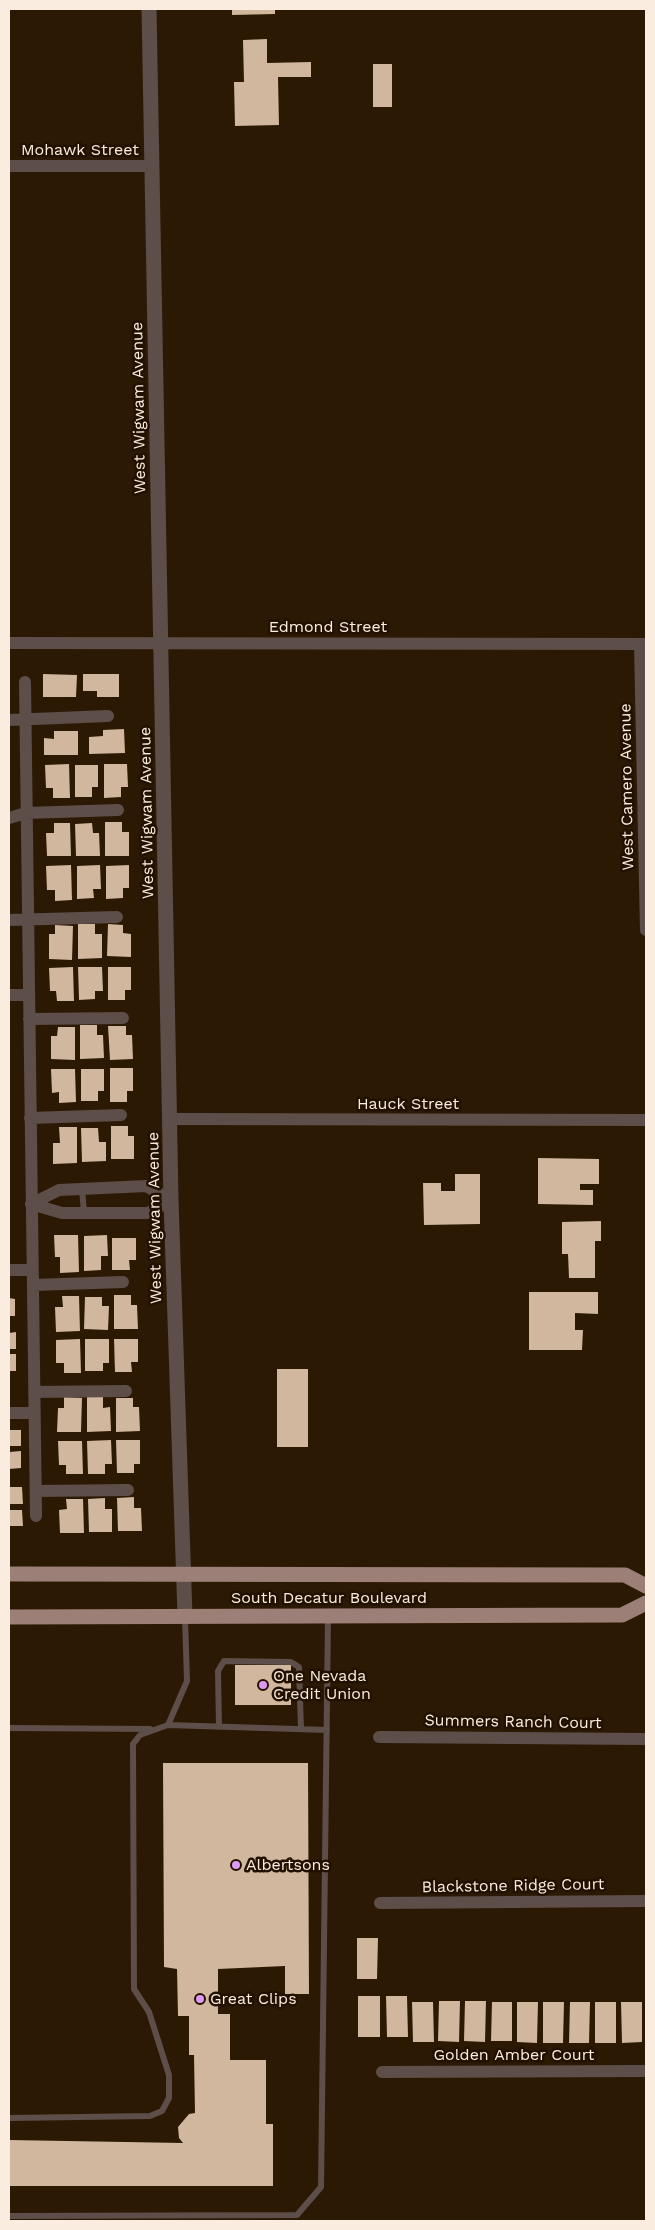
<!DOCTYPE html>
<style>
body{margin:0}
#map{position:relative;width:655px;height:2230px;overflow:hidden;background:#2c1903;font-family:"Work Sans",sans-serif}
canvas{display:block}
.frame{position:absolute;inset:0;border:10px solid #faeddf;pointer-events:none}
</style>
<div id="map">
<canvas width="655" height="2230"></canvas>
<div class="frame"></div>
</div>
<script>
const g = document.querySelector('canvas').getContext('2d');
g.lineJoin = 'round';
function fillPath(path, color) {
  g.fillStyle = color;
  g.fill(path, 'evenodd');
}
function shape(rows) {
  const path = new Path2D();
  for (const r of rows) {
    path.moveTo(r[0], r[1]);
    for (let i = 2; i < r.length; i += 2) path.lineTo(r[i], r[i + 1]);
  }
  return path;
}
function stroke(path, color, width, dash) {
  g.strokeStyle = color;
  g.lineWidth = width;
  g.lineCap = dash ? 'butt' : 'round';
  g.setLineDash(dash || []);
  g.stroke(path);
}
function drawText(font, color, halo, rows, align = 'center') {
  g.font = font + ' "Work Sans",sans-serif';
  g.lineWidth = 5;
  g.setLineDash([]);
  g.textBaseline = 'middle';
  g.strokeStyle = halo;
  g.fillStyle = color;
  for (const [text, x, y, turn = 0] of rows) {
    g.save();
    g.translate(x, y);
    g.rotate((+turn || 0) * Math.PI / 180);
    g.textAlign = isNaN(turn) ? turn : align;
    if (halo) g.strokeText(text, 0, 0);
    g.fillText(text, 0, 0);
    g.restore();
  }
}
fillPath(shape([
 [232,9,275,9,275,14,232,15],
 [267,39,267,63,311,62,311,77,278,77,279,125,235,126,234,82,244,82,243,40],
 [373,64,392,64,392,107,373,107],
 [43,674,77,675,76,697,43,697],
 [83,674,119,674,119,697,97,697,97,691,83,691],
 [124,729,125,753,89,754,89,737,103,736,103,730],
 [54,731,78,731,78,755,44,755,44,738,54,739],
 [69,764,70,798,53,798,53,788,46,788,45,765],
 [104,764,127,764,128,787,121,787,121,797,104,798],
 [75,765,98,765,98,787,92,787,92,797,75,797],
 [105,822,122,822,122,832,129,832,129,856,105,856],
 [54,823,70,823,71,856,47,856,46,833,54,833],
 [92,823,93,833,99,833,100,856,76,856,75,824],
 [71,865,72,900,55,901,55,890,47,890,46,866],
 [100,865,101,889,93,889,94,898,77,899,77,866],
 [129,865,129,888,123,888,123,898,106,899,106,866],
 [78,924,95,924,95,934,102,934,102,958,78,959],
 [108,924,123,925,123,933,131,934,131,957,107,956],
 [55,925,73,926,72,960,49,959,49,934,55,934],
 [73,967,74,1001,57,1001,56,991,50,991,49,968],
 [78,967,102,967,103,991,95,991,95,999,79,1000],
 [108,967,131,967,131,990,125,990,125,1000,108,1000],
 [80,1025,97,1025,97,1035,103,1035,104,1058,80,1059],
 [108,1026,126,1026,126,1035,132,1035,133,1059,110,1060],
 [58,1027,75,1027,75,1060,51,1059,51,1036,57,1036],
 [110,1068,133,1068,133,1091,127,1091,127,1102,110,1102],
 [51,1069,75,1069,76,1102,59,1103,59,1092,52,1093],
 [81,1069,104,1069,104,1091,98,1091,98,1101,81,1101],
 [111,1126,128,1126,128,1136,134,1136,134,1159,111,1159],
 [59,1127,77,1127,77,1163,53,1164,53,1143,60,1143],
 [81,1128,98,1128,99,1142,106,1142,106,1161,82,1162],
 [538,1158,599,1159,599,1184,580,1184,580,1190,593,1190,593,1205,538,1204],
 [455,1174,480,1174,480,1224,424,1225,423,1183,441,1183,441,1191,455,1191],
 [601,1221,601,1241,595,1241,595,1278,569,1278,568,1254,562,1254,562,1222],
 [54,1235,78,1235,79,1272,60,1273,60,1257,55,1257],
 [107,1235,108,1256,101,1256,101,1270,84,1271,84,1236],
 [112,1238,136,1238,136,1260,129,1260,130,1270,112,1270],
 [529,1292,598,1292,598,1314,575,1313,575,1330,583,1330,582,1350,529,1350],
 [114,1295,131,1295,131,1305,137,1305,138,1329,114,1329],
 [62,1296,79,1296,80,1331,56,1332,55,1307,63,1307],
 [85,1297,102,1297,102,1306,109,1306,108,1330,84,1329],
 [9,1298,15,1299,15,1316,9,1316],
 [16,1332,16,1349,9,1349,9,1333],
 [80,1339,81,1373,64,1373,64,1363,56,1363,56,1340],
 [85,1339,109,1339,109,1363,103,1363,103,1371,85,1371],
 [114,1339,138,1339,138,1362,131,1362,132,1372,115,1372],
 [9,1354,16,1354,16,1371,9,1371],
 [277,1369,308,1369,308,1447,277,1447],
 [64,1397,82,1398,81,1432,57,1432,58,1408,64,1408],
 [87,1397,103,1397,103,1408,110,1407,111,1431,87,1432],
 [116,1398,133,1398,133,1407,139,1407,140,1431,116,1432],
 [9,1430,21,1430,21,1446,9,1446],
 [111,1440,112,1464,105,1464,105,1474,88,1474,87,1441],
 [116,1440,140,1440,140,1464,134,1464,134,1473,117,1473],
 [58,1441,82,1441,83,1474,66,1474,66,1465,59,1465],
 [21,1451,21,1468,9,1469,9,1452],
 [9,1487,22,1487,23,1504,9,1504],
 [134,1497,134,1508,141,1508,142,1531,118,1531,117,1498],
 [105,1498,105,1509,112,1509,112,1532,89,1532,88,1499],
 [66,1499,83,1499,84,1533,60,1533,59,1510,67,1509],
 [9,1510,22,1510,23,1526,9,1526],
 [235,1665,291,1665,291,1705,235,1705],
 [163,1763,308,1763,309,1994,285,1994,285,1966,218,1969,218,2014,230,2014,230,2060,266,2060,266,2124,273,2124,273,2186,9,2186,9,2140,183,2143,179,2138,178,2127,189,2114,195,2113,194,2055,189,2055,189,2016,178,2016,177,1969,164,1967],
 [357,1938,378,1938,377,1979,357,1979],
 [358,1996,380,1996,380,2037,358,2037],
 [386,1996,407,1996,408,2037,387,2037],
 [439,2001,460,2001,459,2042,438,2041],
 [465,2001,486,2001,485,2042,464,2041],
 [412,2002,433,2002,434,2042,413,2042],
 [492,2002,512,2002,512,2041,491,2041],
 [517,2002,538,2002,537,2043,517,2042],
 [543,2002,564,2002,563,2043,543,2043],
 [570,2002,590,2002,589,2043,569,2043],
 [595,2002,616,2002,616,2043,595,2043],
 [621,2002,642,2002,642,2042,622,2043]
]), '#d0b79d');
stroke(shape([
 [82,1188,84,1213],
 [168,1725,327,1730],
 [219,1727,218,1671,224,1661,291,1662,299,1667,301,1729],
 [9,1728,150,1729],
 [9,2118,150,2116,162,2111,169,2098,169,2075,149,2012,134,1989,133,1744,140,1735,168,1725,187,1681,185,1618],
 [9,2216,297,2215,321,2187,328,1617]
]), '#5d4e4a', 6);
stroke(shape([
 [9,166,152,166],
 [9,643,646,644],
 [640,644,646,930],
 [25,682,36,1516],
 [9,720,108,716],
 [9,818,26,813,118,810],
 [9,920,117,917],
 [9,995,28,995],
 [29,1019,123,1018],
 [30,1118,121,1115],
 [170,1119,646,1120],
 [31,1204,59,1190,146,1186,171,1200],
 [31,1204,62,1213,148,1213,171,1200],
 [9,1270,32,1270],
 [33,1285,123,1282],
 [34,1392,126,1391],
 [9,1413,34,1413],
 [36,1491,128,1490],
 [379,1737,646,1739],
 [380,1903,646,1901],
 [382,2072,646,2071]
]), '#5d4e4a', 12);
stroke(shape([
 [149,9,171,1200,185,1616]
]), '#5d4e4a', 15);
stroke(shape([
 [9,1574,625,1575,646,1586],
 [9,1617,622,1615,646,1603]
]), '#9c7f76', 15);
for (const [x, y, r, color] of [
 [263,1685,5,"#dd99f3"],
 [236,1865,5,"#dd99f3"],
 [200,1999,5,"#dd99f3"]
]) {
  const dot = new Path2D();
  dot.arc(x, y, r, 0, 2 * Math.PI);
  g.fillStyle = color;
  g.fill(dot);
  stroke(dot, '#221000', 2);
}
drawText('16px', '#faeddf', '#221000', [
 ["Mohawk Street",80,150],
 ["West Wigwam Avenue",139,408,-91],
 ["Edmond Street",328,627],
 ["West Camero Avenue",627,787,-91],
 ["West Wigwam Avenue",147,813,-91],
 ["Hauck Street",408,1104],
 ["West Wigwam Avenue",155,1218,-91],
 ["South Decatur Boulevard",329,1598],
 ["Summers Ranch Court",513,1722,1],
 ["Blackstone Ridge Court",513,1886,-1],
 ["Golden Amber Court",514,2055]
]);
drawText('16px', '#faeddf', '#221000', [
 ["One Nevada",273,1676],
 ["Credit Union",273,1694],
 ["Albertsons",246,1865],
 ["Great Clips",210,1999]
], 'left');
</script>
